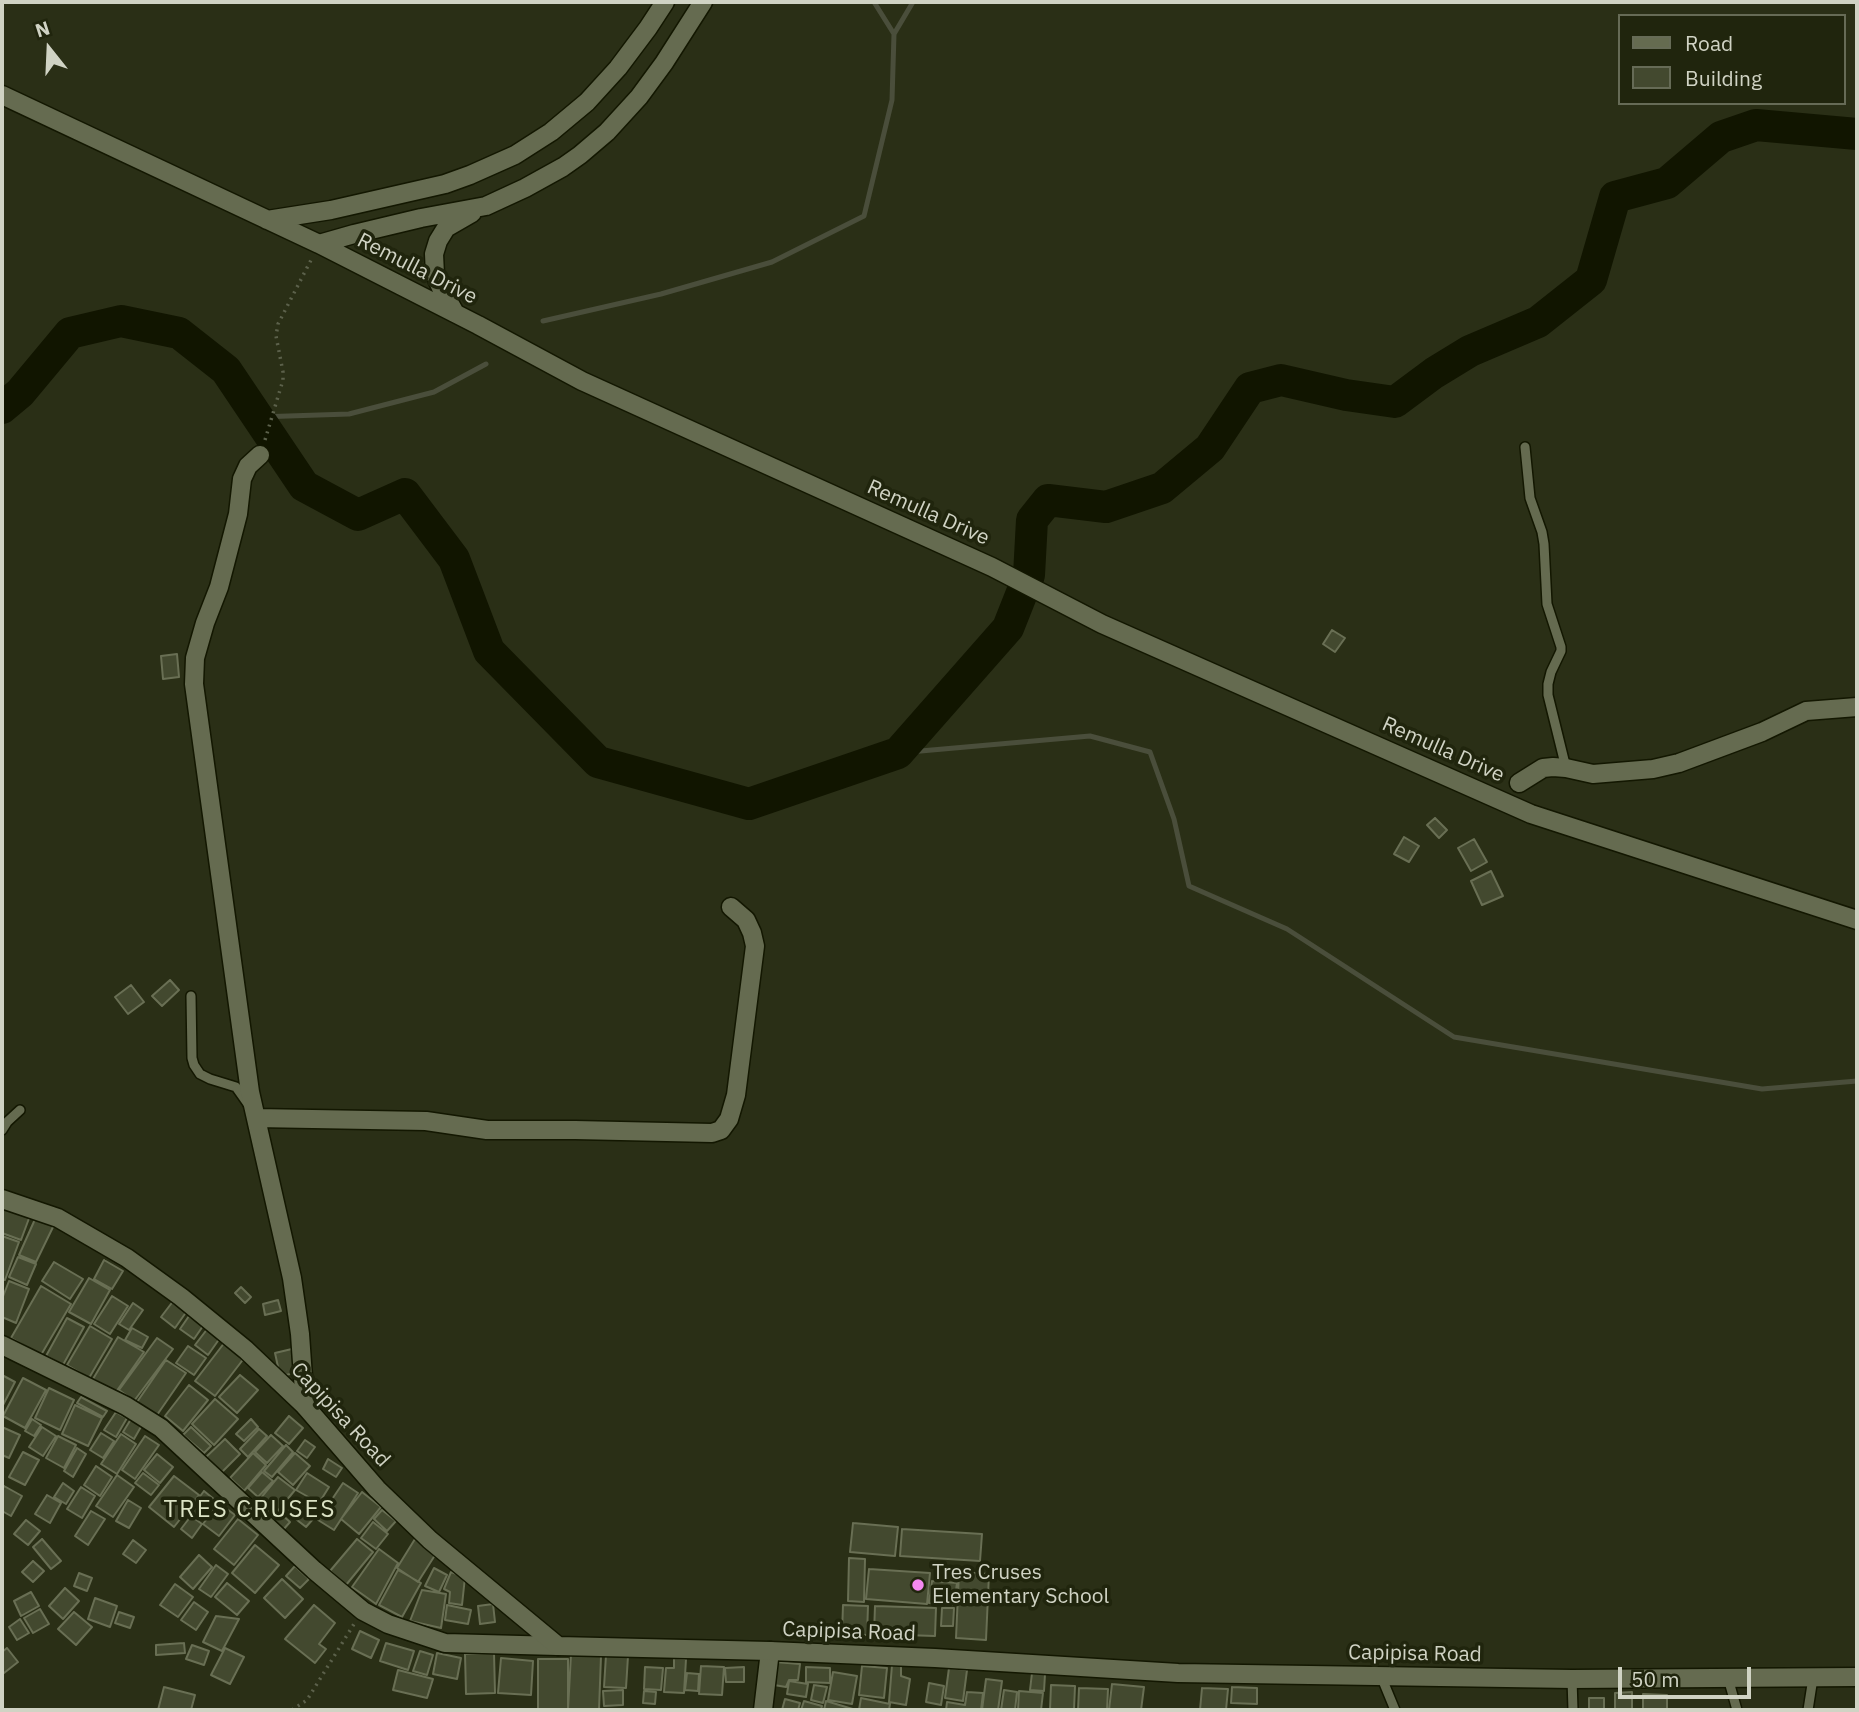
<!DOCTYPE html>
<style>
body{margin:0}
#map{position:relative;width:1859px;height:1712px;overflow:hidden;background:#2a2f16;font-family:"IBM Plex Sans",sans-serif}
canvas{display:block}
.frame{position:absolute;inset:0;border:4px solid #d0d3c4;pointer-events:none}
.legend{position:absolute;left:1618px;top:14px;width:228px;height:91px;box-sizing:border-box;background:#20250d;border:2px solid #666b56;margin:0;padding:9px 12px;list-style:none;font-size:21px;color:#d0d3c4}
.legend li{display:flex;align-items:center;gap:14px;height:35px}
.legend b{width:35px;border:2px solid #666b56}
.north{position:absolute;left:14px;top:14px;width:70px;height:70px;-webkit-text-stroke:5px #20250d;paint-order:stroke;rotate:342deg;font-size:19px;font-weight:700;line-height:28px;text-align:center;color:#d0d3c4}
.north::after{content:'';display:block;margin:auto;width:24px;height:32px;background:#d0d3c4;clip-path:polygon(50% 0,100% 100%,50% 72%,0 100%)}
.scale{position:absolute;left:1618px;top:1667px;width:133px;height:32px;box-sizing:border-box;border:4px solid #d0d3c4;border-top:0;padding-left:9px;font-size:21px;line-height:24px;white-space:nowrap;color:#d0d3c4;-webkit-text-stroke:5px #20250d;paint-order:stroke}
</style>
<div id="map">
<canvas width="1859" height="1712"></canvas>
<div class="frame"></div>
<ul class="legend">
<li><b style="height:9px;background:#656b50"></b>Road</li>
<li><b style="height:19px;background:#43492f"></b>Building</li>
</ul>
<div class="north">N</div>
<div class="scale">50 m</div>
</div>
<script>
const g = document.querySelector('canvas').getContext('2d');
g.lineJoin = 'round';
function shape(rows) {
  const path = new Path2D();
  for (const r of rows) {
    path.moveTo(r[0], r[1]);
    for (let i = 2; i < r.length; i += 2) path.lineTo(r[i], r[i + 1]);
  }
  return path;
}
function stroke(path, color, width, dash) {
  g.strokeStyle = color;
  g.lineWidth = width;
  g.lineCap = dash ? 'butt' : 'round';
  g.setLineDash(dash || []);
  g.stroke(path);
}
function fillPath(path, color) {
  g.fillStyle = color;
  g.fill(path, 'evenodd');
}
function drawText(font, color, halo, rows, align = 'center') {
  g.font = font + ' "IBM Plex Sans",sans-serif';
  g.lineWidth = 7;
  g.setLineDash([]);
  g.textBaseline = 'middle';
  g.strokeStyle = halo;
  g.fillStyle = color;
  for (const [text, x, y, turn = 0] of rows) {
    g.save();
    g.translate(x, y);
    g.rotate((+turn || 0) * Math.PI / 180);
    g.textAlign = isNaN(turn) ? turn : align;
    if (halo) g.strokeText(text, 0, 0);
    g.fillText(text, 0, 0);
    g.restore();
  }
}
stroke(shape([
 [874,2,894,34],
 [543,321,661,294,772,262,864,216,892,100,894,34,913,2],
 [258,417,349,414,434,392,486,364],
 [898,753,1090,736,1150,752,1174,819,1189,886,1287,929,1454,1037,1762,1089,1857,1081]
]), '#4a4e3b', 5);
stroke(shape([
 [2,408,20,393,70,333,121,321,179,333,226,370,304,486,358,515,405,494,454,559,489,651,598,762,749,804,898,753,1008,628,1029,575,1032,520,1048,500,1106,507,1162,488,1210,448,1250,388,1281,380,1346,395,1395,402,1434,373,1470,351,1538,322,1591,280,1615,197,1667,183,1721,137,1756,125,1857,134]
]), '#111500', 32);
const building = shape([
 [1332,630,1345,638,1335,652,1323,644,1332,630],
 [177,654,179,677,163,679,161,656,177,654],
 [1435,818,1447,830,1439,838,1427,825,1435,818],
 [1404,837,1419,846,1409,862,1394,854,1404,837],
 [1474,839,1487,862,1471,871,1458,848,1474,839],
 [1491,871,1503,896,1482,905,1471,881,1491,871],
 [170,980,179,990,162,1006,152,996,170,980],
 [131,985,144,1002,128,1014,115,997,131,985],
 [4,1203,31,1213,21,1240,2,1233,2,1209,4,1203],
 [36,1217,54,1225,36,1262,19,1255,36,1217],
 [2,1236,19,1242,5,1280,2,1279,2,1236],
 [18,1257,36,1264,27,1285,9,1277,18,1257],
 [104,1260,123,1271,112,1289,94,1279,104,1260],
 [54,1262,83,1279,70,1299,42,1281,54,1262],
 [89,1278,110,1290,91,1324,69,1312,89,1278],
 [9,1281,29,1289,16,1323,2,1317,2,1299,9,1281],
 [41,1286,71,1304,41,1355,11,1338,41,1286],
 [241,1287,251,1297,245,1303,235,1293,241,1287],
 [112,1296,128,1306,110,1334,94,1324,112,1296],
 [174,1300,187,1311,175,1328,161,1317,174,1300],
 [278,1300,281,1311,265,1315,263,1304,278,1300],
 [133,1303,143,1310,129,1330,119,1324,133,1303],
 [189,1316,203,1326,194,1339,180,1329,189,1316],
 [67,1318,84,1327,63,1365,46,1356,67,1318],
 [90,1326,112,1339,89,1378,67,1365,90,1326],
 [132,1328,148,1337,142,1348,125,1340,132,1328],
 [208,1328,220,1338,208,1355,195,1345,208,1328],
 [118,1337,144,1352,116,1392,93,1379,118,1337],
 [157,1338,173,1349,134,1401,119,1390,157,1338],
 [225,1342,245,1357,215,1396,195,1381,225,1342],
 [188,1346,206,1358,194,1375,176,1363,188,1346],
 [296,1348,301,1372,280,1376,275,1353,296,1348],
 [166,1360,186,1373,157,1415,137,1402,166,1360],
 [2,1375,15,1382,2,1407,2,1375],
 [240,1375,258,1390,237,1413,219,1397,240,1375],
 [23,1378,46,1390,25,1428,3,1416,23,1378],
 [189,1385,208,1400,183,1431,165,1416,189,1385],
 [49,1388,74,1400,60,1430,35,1418,49,1388],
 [81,1397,107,1411,103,1417,77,1403,81,1397],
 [215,1399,238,1419,214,1445,192,1424,215,1399],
 [75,1405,102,1418,88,1446,62,1434,75,1405],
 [116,1412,127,1418,116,1437,104,1430,116,1412],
 [289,1416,303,1428,289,1444,275,1433,289,1416],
 [32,1419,41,1425,34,1436,25,1431,32,1419],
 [131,1419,142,1425,134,1439,123,1432,131,1419],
 [251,1419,258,1427,244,1441,236,1434,251,1419],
 [2,1427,20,1435,9,1458,2,1455,2,1427],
 [42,1427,56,1436,43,1456,29,1447,42,1427],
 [191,1427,211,1446,204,1453,183,1435,191,1427],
 [259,1429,267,1436,248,1457,240,1449,259,1429],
 [101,1433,114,1441,103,1458,90,1450,101,1433],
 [121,1434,136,1444,117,1474,101,1464,121,1434],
 [271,1435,283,1446,267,1463,255,1452,271,1435],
 [58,1436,76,1445,64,1468,46,1458,58,1436],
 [145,1436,159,1445,135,1479,122,1470,145,1436],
 [225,1439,240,1454,222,1472,206,1457,225,1439],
 [305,1440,315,1447,307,1458,297,1451,305,1440],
 [286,1445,293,1452,272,1477,264,1471,286,1445],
 [77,1448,86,1454,73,1477,64,1471,77,1448],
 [23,1452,39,1460,25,1485,9,1477,23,1452],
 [253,1453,266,1465,244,1491,230,1478,253,1453],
 [295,1453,310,1466,293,1485,278,1472,295,1453],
 [157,1454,173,1467,160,1483,144,1470,157,1454],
 [328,1459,342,1468,336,1477,323,1469,328,1459],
 [96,1466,112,1477,100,1496,84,1485,96,1466],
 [262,1472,273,1481,258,1497,248,1488,262,1472],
 [143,1473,159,1485,151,1495,135,1483,143,1473],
 [307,1473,329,1487,319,1503,296,1490,307,1473],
 [117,1475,134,1487,113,1517,96,1506,117,1475],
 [174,1476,199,1495,174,1527,149,1507,174,1476],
 [278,1477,295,1490,272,1518,255,1505,278,1477],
 [63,1483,74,1491,66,1504,54,1497,63,1483],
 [343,1483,358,1493,334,1530,318,1520,343,1483],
 [4,1486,22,1496,11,1516,2,1511,2,1490,4,1486],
 [81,1487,95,1496,82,1518,67,1509,81,1487],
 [204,1491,215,1500,201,1519,189,1511,204,1491],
 [362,1492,381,1507,359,1534,341,1519,362,1492],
 [47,1495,61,1503,50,1523,35,1514,47,1495],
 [128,1500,141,1508,129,1528,116,1521,128,1500],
 [219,1503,235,1515,219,1536,203,1524,219,1503],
 [294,1505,313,1519,306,1527,288,1513,294,1505],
 [382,1510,396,1521,387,1531,374,1519,382,1510],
 [91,1511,105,1519,88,1545,75,1536,91,1511],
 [280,1513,290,1522,283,1530,273,1521,280,1513],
 [191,1516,202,1524,192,1538,181,1529,191,1516],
 [238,1519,258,1535,234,1565,214,1549,238,1519],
 [26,1520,40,1531,28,1545,14,1534,26,1520],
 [373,1522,388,1534,376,1549,361,1538,373,1522],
 [853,1523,898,1527,895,1556,850,1552,853,1523],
 [902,1529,982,1534,980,1561,900,1556,902,1529],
 [42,1539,61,1561,51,1569,33,1547,42,1539],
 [357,1539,373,1552,346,1585,330,1571,357,1539],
 [415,1539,437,1552,418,1582,397,1568,415,1539],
 [133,1540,146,1550,136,1563,123,1554,133,1540],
 [255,1545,279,1565,255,1593,232,1573,255,1545],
 [379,1549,398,1563,376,1604,352,1587,379,1549],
 [199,1555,212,1567,193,1589,180,1577,199,1555],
 [849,1558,865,1559,864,1602,848,1601,849,1558],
 [33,1561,44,1571,33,1582,22,1572,33,1561],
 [216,1565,228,1574,211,1597,199,1589,216,1565],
 [295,1566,309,1579,300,1588,286,1576,295,1566],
 [434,1568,447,1575,439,1592,425,1586,434,1568],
 [869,1569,930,1573,927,1604,866,1599,869,1569],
 [398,1570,421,1583,402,1617,379,1605,398,1570],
 [451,1572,465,1577,462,1605,449,1603,450,1592,444,1589,451,1572],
 [959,1572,989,1574,986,1640,956,1638,959,1572],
 [79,1573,92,1578,87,1591,74,1586,79,1573],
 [282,1579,303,1599,285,1618,264,1598,282,1579],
 [932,1581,957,1583,954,1605,929,1603,932,1581],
 [227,1583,249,1601,237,1615,215,1597,227,1583],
 [175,1584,193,1597,178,1617,160,1605,175,1584],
 [65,1588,79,1601,63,1619,49,1606,65,1588],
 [422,1590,446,1594,441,1628,410,1621,422,1590],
 [31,1592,39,1606,21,1616,14,1601,31,1592],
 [95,1598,117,1606,110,1627,88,1619,95,1598],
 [194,1602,208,1612,196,1630,181,1620,194,1602],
 [493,1604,495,1622,480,1624,478,1606,493,1604],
 [314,1605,335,1623,319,1644,326,1649,315,1663,285,1639,314,1605],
 [447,1605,471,1610,468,1624,445,1620,447,1605],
 [843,1605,868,1606,867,1635,842,1634,843,1605],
 [875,1606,936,1608,935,1636,874,1634,875,1606],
 [942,1608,954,1608,953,1626,941,1626,942,1608],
 [40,1609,49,1624,33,1633,24,1618,40,1609],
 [74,1612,92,1627,76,1645,58,1629,74,1612],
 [119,1612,134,1617,130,1628,115,1623,119,1612],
 [216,1616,239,1619,222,1651,203,1642,216,1616],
 [20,1619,29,1633,17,1640,9,1627,20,1619],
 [360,1631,379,1640,371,1658,352,1649,360,1631],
 [184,1643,185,1653,156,1655,156,1645,184,1643],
 [386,1643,414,1651,408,1670,380,1661,386,1643],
 [192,1645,209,1651,204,1665,186,1659,192,1645],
 [7,1648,18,1662,4,1673,2,1670,2,1652,7,1648],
 [225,1648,244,1657,230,1684,211,1675,225,1648],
 [420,1651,433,1655,427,1675,413,1671,420,1651],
 [437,1653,461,1658,457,1679,433,1674,437,1653],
 [494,1653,495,1693,466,1694,465,1654,494,1653],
 [571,1654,601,1656,599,1710,568,1710,571,1654],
 [606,1655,628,1656,626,1688,604,1687,606,1655],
 [501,1658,533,1661,531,1695,498,1693,501,1658],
 [674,1658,686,1659,684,1693,664,1692,666,1668,674,1668,674,1658],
 [538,1659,568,1659,568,1710,538,1710,538,1659],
 [775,1662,800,1664,798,1680,789,1680,786,1687,774,1685,775,1662],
 [892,1665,901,1666,901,1676,910,1679,906,1705,889,1702,892,1665],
 [701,1666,724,1667,722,1695,699,1694,701,1666],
 [862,1666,887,1668,884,1698,859,1695,862,1666],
 [645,1667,663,1668,661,1690,644,1689,645,1667],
 [744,1667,744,1682,726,1682,725,1668,744,1667],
 [806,1667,830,1668,830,1683,806,1682,806,1667],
 [949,1668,967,1670,963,1701,945,1698,949,1668],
 [398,1670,433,1679,427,1698,393,1690,398,1670],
 [833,1672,857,1676,852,1704,828,1700,833,1672],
 [687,1673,699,1674,698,1691,685,1690,687,1673],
 [1032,1673,1045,1674,1044,1691,1030,1690,1032,1673],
 [986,1679,1002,1681,998,1710,982,1710,986,1679],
 [789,1681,808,1684,806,1697,787,1694,789,1681],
 [929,1683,944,1686,941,1705,926,1702,929,1683],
 [1112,1684,1144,1687,1141,1710,1109,1710,1112,1684],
 [814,1685,827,1687,823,1703,811,1700,814,1685],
 [1051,1685,1075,1686,1074,1710,1050,1710,1051,1685],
 [164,1687,195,1695,191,1710,158,1710,164,1687],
 [1232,1687,1257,1688,1257,1704,1231,1703,1232,1687],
 [1079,1688,1108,1689,1107,1710,1078,1710,1079,1688],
 [1202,1688,1228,1689,1226,1710,1200,1710,1202,1688],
 [623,1690,623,1705,604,1706,603,1691,623,1690],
 [1004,1690,1017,1692,1015,1710,1001,1710,1004,1690],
 [644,1691,656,1692,655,1704,643,1703,644,1691],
 [1019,1691,1043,1693,1041,1710,1018,1710,1019,1691],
 [967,1692,983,1693,981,1710,946,1710,947,1702,965,1705,967,1692],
 [1632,1692,1632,1709,1615,1709,1615,1693,1632,1692],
 [1643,1694,1667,1695,1667,1710,1643,1710,1643,1694],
 [861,1698,890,1704,889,1710,859,1710,861,1698],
 [1589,1698,1604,1698,1604,1710,1589,1710,1589,1698],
 [785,1699,800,1703,798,1710,782,1710,785,1699],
 [804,1701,822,1706,821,1710,801,1710,804,1701],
 [826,1701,856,1710,824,1710,826,1701]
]);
fillPath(building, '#43492f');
stroke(building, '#696f54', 2);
const lane = shape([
 [1525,447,1530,498,1542,532,1544,544,1547,604,1561,647,1561,651,1551,672,1548,684,1548,695,1566,768],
 [191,996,192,1058,194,1065,200,1074,210,1079,236,1087,248,1104],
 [2,1130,7,1122,20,1110],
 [1381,1676,1395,1710],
 [1728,1678,1737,1710],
 [1572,1679,1573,1710],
 [1808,1710,1813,1678]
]);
const street = shape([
 [260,455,248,466,242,479,238,514,219,587,205,623,195,658,194,684,250,1092,292,1278,300,1334,305,1406],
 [1519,783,1543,768,1553,767,1566,768,1593,774,1653,769,1679,763,1762,732,1806,711,1857,707],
 [256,1118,426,1121,487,1130,575,1130,712,1133,721,1130,729,1119,736,1095,755,946,752,933,746,920,731,907],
 [2,1345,126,1406,161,1428,314,1570,363,1611,388,1624,445,1643,558,1646],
 [763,1710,770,1651]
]);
const secondary = shape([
 [2,95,319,244,478,325,582,381,992,567,1102,624,1531,814,1857,920],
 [267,220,331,210,445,184,470,175,515,155,551,132,587,102,618,68,648,28,665,2],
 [319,244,354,234,421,218,486,206,525,188,563,167,580,155,607,132,639,97,664,63,703,2],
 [455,313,442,290,435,275,434,254,438,241,446,228,472,213],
 [2,1199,58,1218,127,1258,181,1297,246,1350,305,1406,377,1489,430,1540,558,1646,770,1651,935,1658,1178,1673,1572,1679,1857,1677]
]);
stroke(lane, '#131701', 12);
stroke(street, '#131701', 21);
stroke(secondary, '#131701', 21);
stroke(shape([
 [265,440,283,380,283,372,276,336,278,324,311,260],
 [292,1710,307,1700,354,1624]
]), '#5c614b', 3.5, [2, 5]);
stroke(lane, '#656b50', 9);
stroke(street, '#656b50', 18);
stroke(secondary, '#656b50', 18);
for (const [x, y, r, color] of [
 [918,1585,7,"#f489f0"]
]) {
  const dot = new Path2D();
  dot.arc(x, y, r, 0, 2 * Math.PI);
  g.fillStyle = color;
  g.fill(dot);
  stroke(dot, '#20250d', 2.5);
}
drawText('21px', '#d0d3c4', '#20250d', [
 ["Remulla Drive",417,269,27],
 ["Remulla Drive",928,513,24],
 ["Remulla Drive",1443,750,24],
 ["Capipisa Road",340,1415,47],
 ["Capipisa Road",849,1632,2],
 ["Capipisa Road",1415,1654,1]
]);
drawText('21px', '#d0d3c4', '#20250d', [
 ["Tres Cruses",932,1573],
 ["Elementary School",932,1597]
], 'left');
g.letterSpacing = '2px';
drawText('24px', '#dce3c5', '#20250d', [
 ["TRES CRUSES",250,1510]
]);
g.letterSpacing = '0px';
</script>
